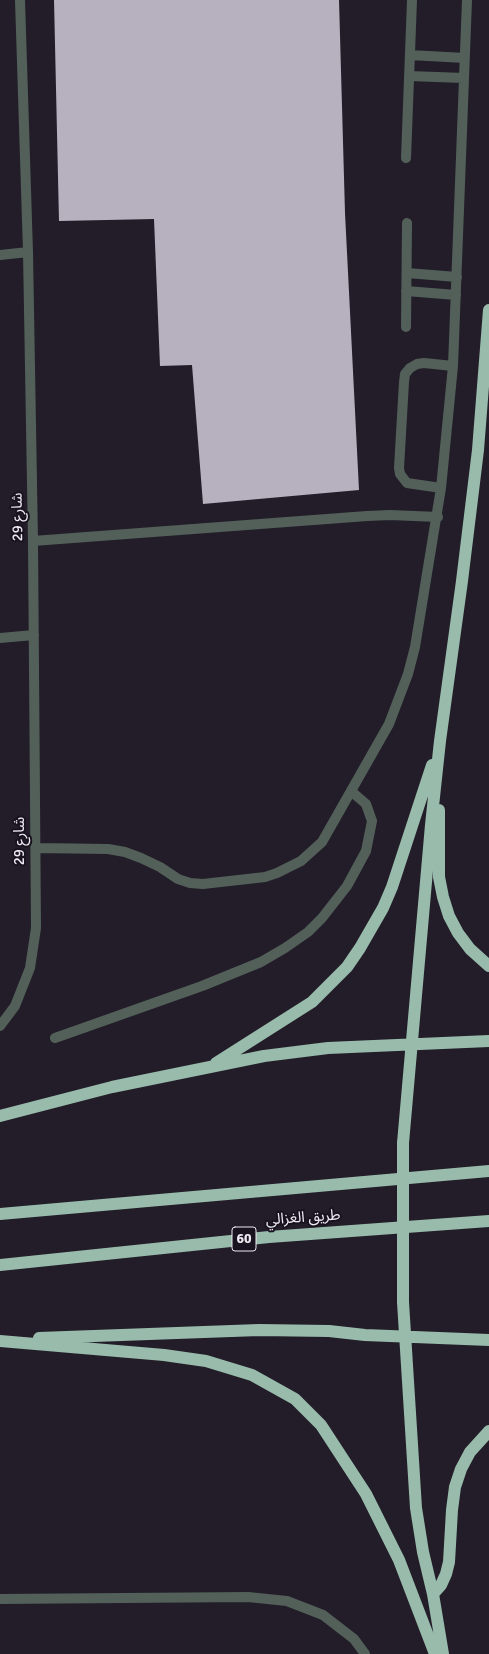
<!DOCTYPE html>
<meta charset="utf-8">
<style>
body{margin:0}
canvas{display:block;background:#221d28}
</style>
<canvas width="489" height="1654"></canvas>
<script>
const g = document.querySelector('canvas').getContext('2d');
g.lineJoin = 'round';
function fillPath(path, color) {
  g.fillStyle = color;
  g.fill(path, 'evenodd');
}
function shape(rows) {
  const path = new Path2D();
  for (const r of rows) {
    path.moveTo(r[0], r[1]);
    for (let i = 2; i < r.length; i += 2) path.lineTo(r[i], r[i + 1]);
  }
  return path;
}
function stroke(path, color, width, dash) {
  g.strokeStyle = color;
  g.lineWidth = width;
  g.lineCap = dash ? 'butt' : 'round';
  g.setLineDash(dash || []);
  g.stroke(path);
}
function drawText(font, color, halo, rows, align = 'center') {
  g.font = font + ' Signika,"Noto Sans Arabic",sans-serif';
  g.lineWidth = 4;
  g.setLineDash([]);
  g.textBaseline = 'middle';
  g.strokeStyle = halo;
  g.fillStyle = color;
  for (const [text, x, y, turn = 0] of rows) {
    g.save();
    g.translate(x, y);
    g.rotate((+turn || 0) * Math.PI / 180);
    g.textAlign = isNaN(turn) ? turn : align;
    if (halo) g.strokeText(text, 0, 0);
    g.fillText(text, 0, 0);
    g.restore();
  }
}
fillPath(shape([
 [54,0,339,0,345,213,359,490,203,504,192,365,160,366,154,219,59,221]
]), '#b7b0bf');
stroke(shape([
 [410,55,465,58],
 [409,76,464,78],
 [406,158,412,0],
 [0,255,28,252],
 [407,273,457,277],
 [406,291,456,295],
 [406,327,407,223],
 [441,488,407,483,400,474,399,468,404,382,405,374,410,368,417,364,424,363,453,366],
 [33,541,367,516,390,515,438,517],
 [0,638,34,635],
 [36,848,108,849,125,852,141,858,160,867,178,879,190,883,203,884,265,877,277,873,301,861,322,842,389,724,408,674,415,647,441,488,453,366,467,0],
 [0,1026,15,1006,30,968,36,928,33,541,28,252,20,0],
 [55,1038,202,986,261,962,285,948,308,932,322,918,347,886,366,851,372,821,366,804,351,791],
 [0,1599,248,1597,287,1601,323,1615,354,1639,365,1654]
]), '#526059', 10);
stroke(shape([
 [439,810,439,877,443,897,449,916,458,933,470,949,489,966],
 [216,1063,312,1002,347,967,360,948,383,908,392,887,432,765],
 [0,1116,112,1087,264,1056,328,1048,489,1041],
 [403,1143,431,825,440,741,462,581,478,450,489,310],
 [0,1214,489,1171],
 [0,1265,269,1237,489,1221],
 [403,1302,416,1508,423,1552,433,1594,443,1654],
 [39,1338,259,1330,329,1331,365,1335,489,1340],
 [0,1341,164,1355,206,1361,252,1375,295,1399,321,1425,366,1494,399,1560,435,1654],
 [433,1594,441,1585,446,1574,449,1562,452,1510,455,1487,461,1469,470,1452,489,1431]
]), '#98bbab', 12);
stroke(shape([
 [403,1302,403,1143]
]), '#98bbab', 12);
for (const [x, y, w] of [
 [244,1239,24]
]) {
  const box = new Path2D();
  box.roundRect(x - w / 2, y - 12, w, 24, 3);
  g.fillStyle = '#18131e';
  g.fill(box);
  stroke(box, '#eeeaf2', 1);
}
drawText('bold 14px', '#eeeaf2', null, [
 ["60",244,1239]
]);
drawText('15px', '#eeeaf2', '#18131e', [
 ["شارع 29",18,517,-91],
 ["شارع 29",20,841,-90],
 ["طريق الغزالي",303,1218,-4]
]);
</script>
